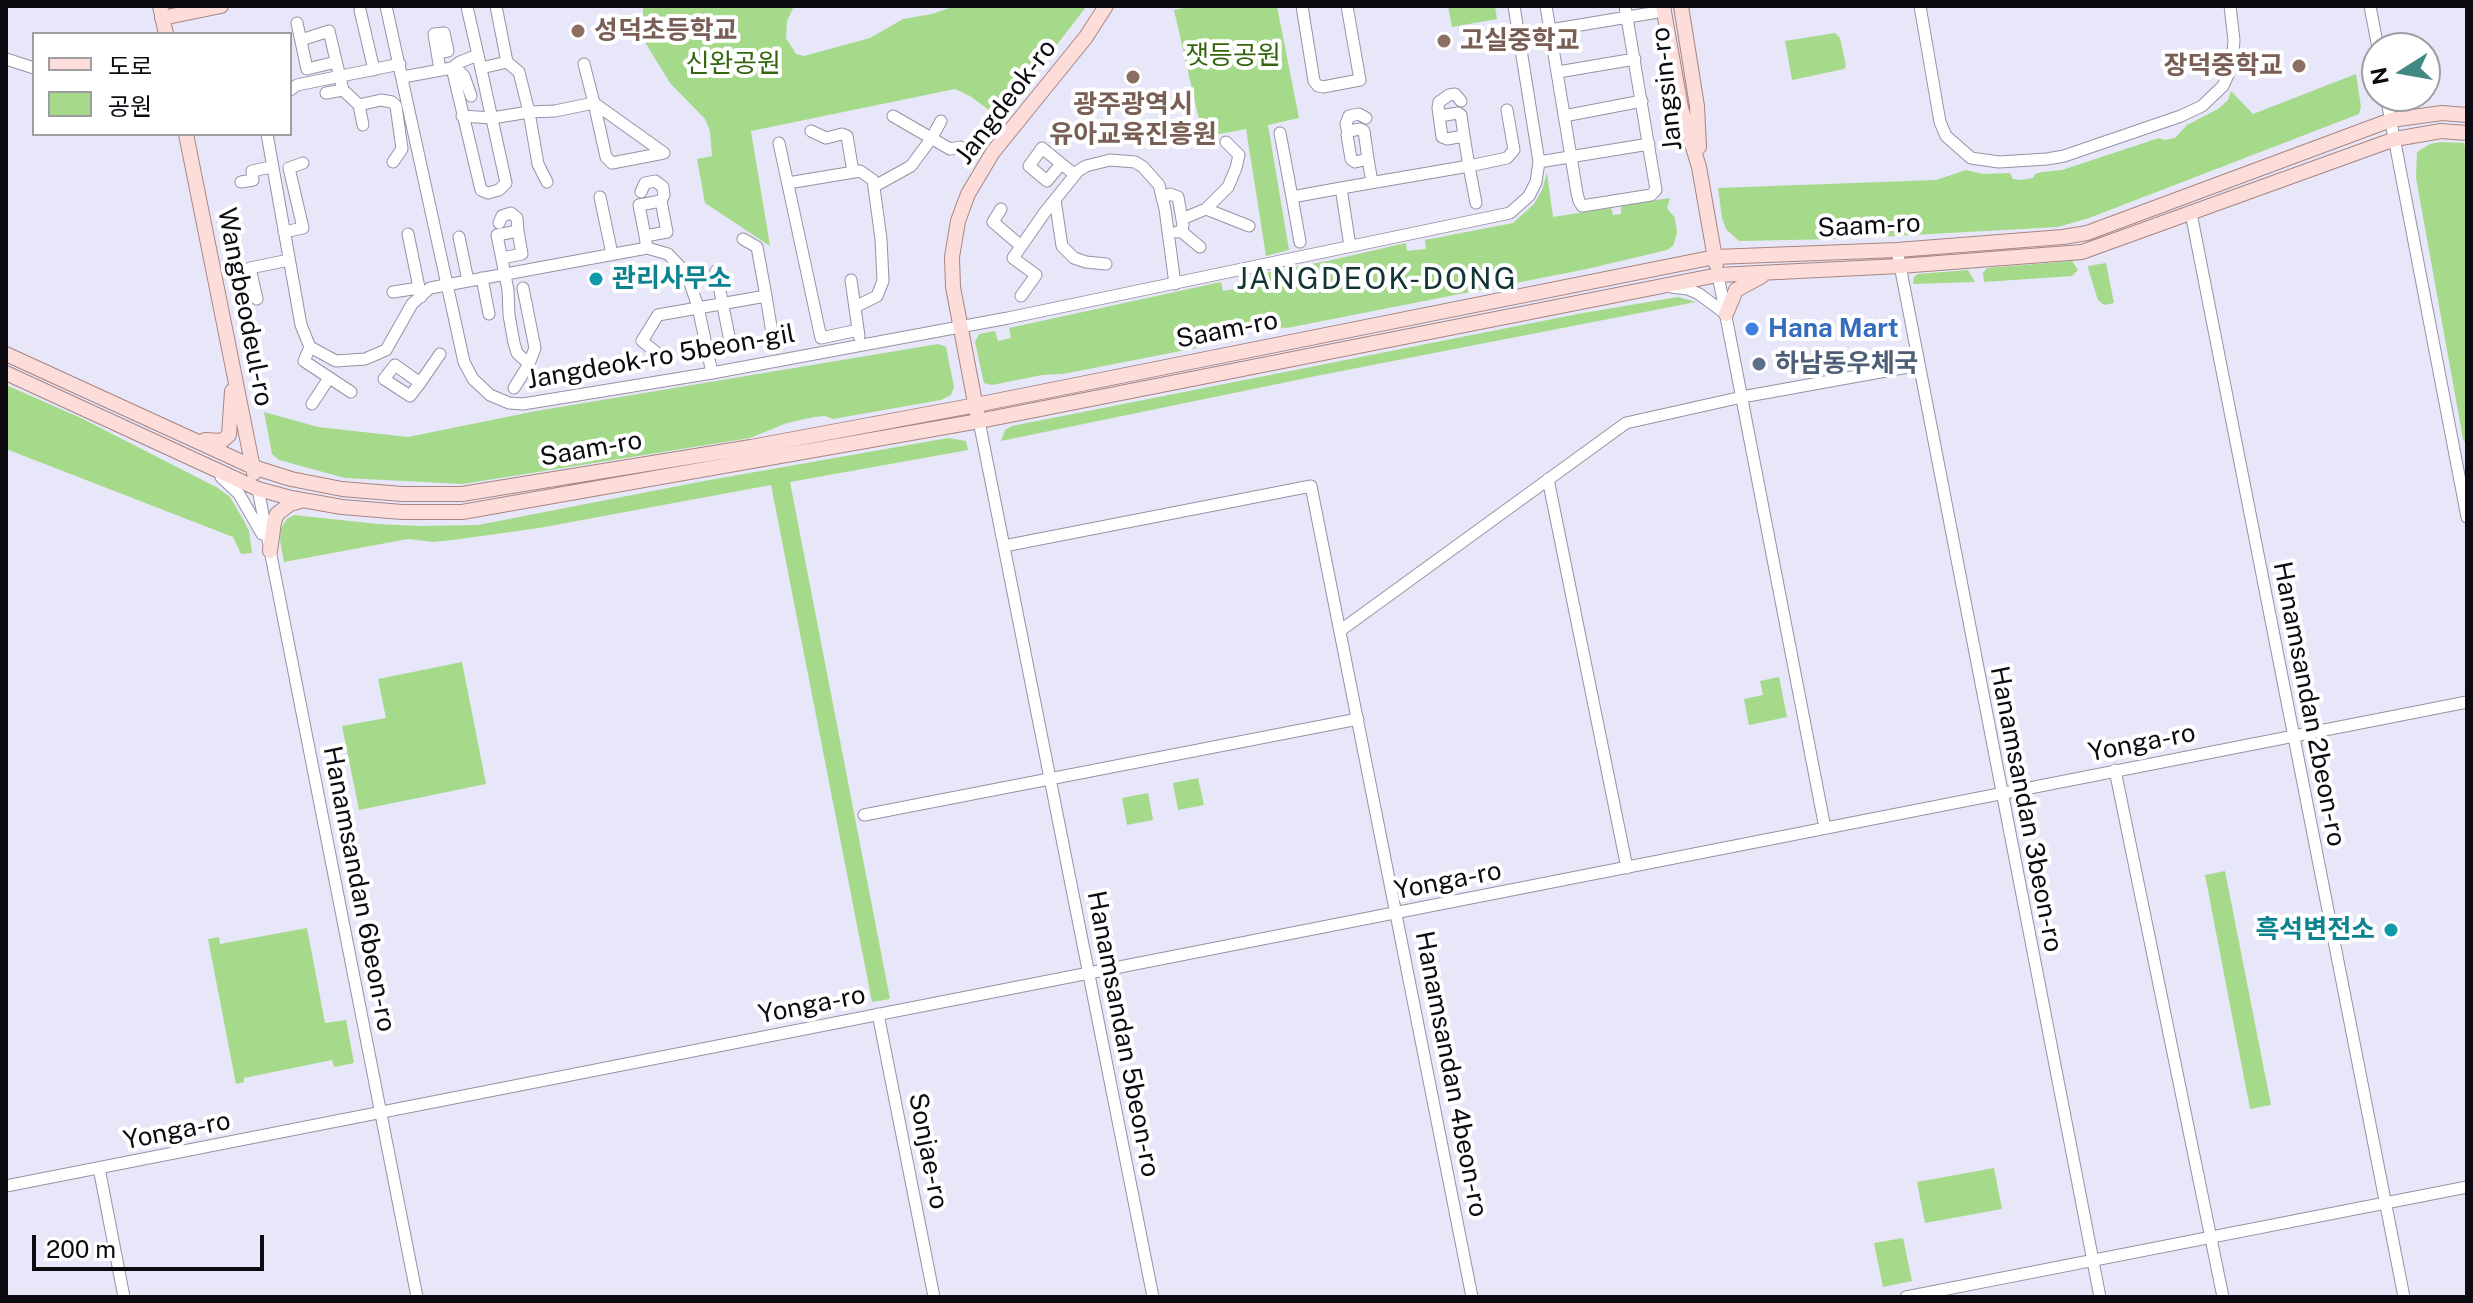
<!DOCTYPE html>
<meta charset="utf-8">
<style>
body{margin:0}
#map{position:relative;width:2473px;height:1303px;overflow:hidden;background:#e8e6f9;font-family:"Public Sans","Noto Sans KR",sans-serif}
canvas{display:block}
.frame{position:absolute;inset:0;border:8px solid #0c0b11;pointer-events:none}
.legend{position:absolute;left:32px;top:32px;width:260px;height:104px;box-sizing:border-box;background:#fff;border:2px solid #9e9da0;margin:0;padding:10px 14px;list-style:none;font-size:24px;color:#0c0b11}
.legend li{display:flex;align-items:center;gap:16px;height:40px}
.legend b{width:40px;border:2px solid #9e9da0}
.north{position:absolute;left:2361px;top:32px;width:80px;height:80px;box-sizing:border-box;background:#fff;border:2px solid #9e9da0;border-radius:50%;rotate:259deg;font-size:22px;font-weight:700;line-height:32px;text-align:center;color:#0c0b11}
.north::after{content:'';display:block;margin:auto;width:28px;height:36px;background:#428983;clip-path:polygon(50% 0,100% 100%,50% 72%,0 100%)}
.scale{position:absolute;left:32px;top:1235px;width:232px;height:36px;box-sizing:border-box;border:4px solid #0c0b11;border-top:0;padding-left:10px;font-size:24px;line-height:28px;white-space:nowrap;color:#0c0b11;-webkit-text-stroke:6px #fff;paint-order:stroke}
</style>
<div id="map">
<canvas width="2473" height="1303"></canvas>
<div class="frame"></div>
<ul class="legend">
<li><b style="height:10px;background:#fdddd9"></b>도로</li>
<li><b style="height:22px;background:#a5da8b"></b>공원</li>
</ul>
<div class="north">N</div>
<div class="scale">200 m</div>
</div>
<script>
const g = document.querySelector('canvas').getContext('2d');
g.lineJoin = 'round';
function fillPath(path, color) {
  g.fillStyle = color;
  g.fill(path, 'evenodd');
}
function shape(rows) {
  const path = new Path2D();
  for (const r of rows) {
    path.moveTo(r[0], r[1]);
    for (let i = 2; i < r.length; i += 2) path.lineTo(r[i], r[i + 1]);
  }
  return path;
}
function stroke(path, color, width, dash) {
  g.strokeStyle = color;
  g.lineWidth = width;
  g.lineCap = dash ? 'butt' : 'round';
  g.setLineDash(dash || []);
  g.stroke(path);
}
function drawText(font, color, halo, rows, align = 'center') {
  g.font = font + ' "Public Sans","Noto Sans KR",sans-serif';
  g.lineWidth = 8;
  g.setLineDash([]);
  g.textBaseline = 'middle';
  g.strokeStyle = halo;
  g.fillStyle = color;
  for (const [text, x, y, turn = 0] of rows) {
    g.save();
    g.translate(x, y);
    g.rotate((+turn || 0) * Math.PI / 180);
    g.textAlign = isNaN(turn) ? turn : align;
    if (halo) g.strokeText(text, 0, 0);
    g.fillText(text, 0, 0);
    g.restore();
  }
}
fillPath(shape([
 [643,6,794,6,787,21,786,38,796,54,804,56,870,38,903,19,932,14,955,6,1086,7,1045,60,1032,69,995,127,984,121,989,110,970,96,955,89,751,131,770,246,705,203,697,159,712,156,710,131,705,119,670,83,643,39],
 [1193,6,1277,6,1299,118,1268,125,1289,250,1266,256,1246,129,1203,137,1174,10],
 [1448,6,1495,6,1497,19,1452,27],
 [1835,33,1840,38,1846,66,1844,69,1792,80,1785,41],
 [2356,74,2361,107,2359,114,2089,218,2058,227,1840,239,1739,241,1726,229,1722,218,1718,188,1936,180,1966,170,1983,174,2010,173,2013,179,2021,180,2033,178,2035,174,2042,172,2062,170,2159,138,2164,140,2175,138,2187,125,2218,109,2228,100,2231,91,2253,114],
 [2440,142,2464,143,2467,156,2467,445,2463,439,2416,178,2417,152,2430,144],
 [1547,173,1553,217,1611,208,1613,215,1621,214,1621,205,1670,198,1667,208,1675,218,1677,233,1673,246,1667,250,1587,269,1287,328,1267,326,1196,348,1063,374,1042,375,992,385,984,383,975,342,979,334,995,331,998,341,1011,338,1009,328,1221,282,1223,291,1240,288,1239,278,1332,260,1406,243,1407,251,1426,249,1425,240,1513,223,1534,204,1542,190],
 [2072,261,2078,270,2072,276,1984,282,1983,273,1987,268],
 [2106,263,2114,303,2104,305,2098,300,2088,268,2088,266],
 [1968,270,1975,282,1913,284,1914,277,1918,274],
 [1678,297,1696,302,1321,375,1001,441,1005,430,1012,426,1583,313],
 [938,344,946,347,954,387,951,395,941,400,833,419,825,416,814,417,787,423,750,438,463,484,345,478,279,460,272,454,264,412,318,427,408,437,536,411],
 [6,385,81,418,218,488,230,497,244,521,249,531,252,553,241,554,233,537,6,449],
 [948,438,966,441,968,450,790,482,890,999,872,1002,771,485,539,528,453,540,433,542,408,539,284,562,280,540,281,528,287,519,294,515,378,524,420,526,478,525,704,481],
 [462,662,486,784,359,810,342,726,386,718,378,679],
 [1779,677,1787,717,1749,725,1744,699,1763,695,1760,681],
 [1198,778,1204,805,1178,810,1173,783],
 [1148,793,1153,820,1127,825,1122,798],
 [2225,871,2271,1105,2250,1109,2205,875],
 [307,928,325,1023,346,1020,354,1063,334,1067,332,1060,244,1078,244,1082,236,1084,208,939,219,937,220,944],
 [1994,1168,2002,1209,1925,1223,1917,1182],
 [1903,1238,1912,1281,1883,1287,1874,1243]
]), '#a5da8b');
const minor = shape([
 [386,6,464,362,473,379,490,395,509,403,523,404,712,373,1008,318,1510,213,1529,196,1536,182,1539,162,1514,6],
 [496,6,507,62],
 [1302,6,1314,81,1318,86,1323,87,1360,80,1347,6],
 [1546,6,1577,193,1579,201,1582,206,1651,195,1656,190,1625,6],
 [1920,6,1940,122,1946,136,1971,158,1999,162,2047,159,2064,156,2181,116,2202,106,2223,86,2232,66,2234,40,2230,6],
 [2370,6,2378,48],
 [360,10,374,70],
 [297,23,307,69,336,62],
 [1520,35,1664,11],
 [301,40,329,31,343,90,359,105,363,125],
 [437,53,448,51,444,33,434,34,440,70],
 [6,59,34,68],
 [452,68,460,62,478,55,467,7],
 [481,68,507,62,519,72,529,112,555,111,594,103,606,157,612,163,664,153,594,103,584,64],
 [452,71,460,72,464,76,471,96],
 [1558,72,1635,59],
 [403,77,452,68,481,190,488,193,499,190,506,183,478,55],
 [290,90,297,85,400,64],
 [326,93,343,90],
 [2386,96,2467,517],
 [359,105,381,100,392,102,396,106,402,149,393,162],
 [462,116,492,118,529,112,538,164,547,182],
 [893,116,950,149,960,147],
 [1439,116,1458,113,1461,115,1464,136],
 [1564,116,1642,101],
 [811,131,826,138,842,134,847,136,853,172],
 [1280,133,1292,197],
 [1348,133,1346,124,1349,116,1359,114,1366,118],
 [267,134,301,325,310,347,336,361,365,359,386,350,412,304,430,288,647,248,668,254,687,274,698,307,712,373],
 [779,143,821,338,858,330],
 [1368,159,1364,131,1360,129,1349,131,1347,135,1351,159,1355,162,1368,159,1372,182],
 [1539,162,1649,144],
 [1061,164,1047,181,1029,166,1042,148,1075,175],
 [241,182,253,180,252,171,271,167],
 [788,183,860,171,873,180,881,239,883,281,877,296,855,307],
 [875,186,911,166,931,139,941,121],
 [1341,188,1469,166,1464,136,1447,139,1442,137,1438,108,1439,102,1449,95,1455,94,1461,101],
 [641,192,645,183,655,181,663,187,664,195,661,201],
 [600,197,612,254],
 [1162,198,1170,194,1178,197,1183,225,1182,232],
 [1055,200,1062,246,1074,258,1086,262,1106,264],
 [1476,203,1469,166,1507,158,1514,150,1507,110],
 [1001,209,993,222,1021,246],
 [1206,209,1228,187,1236,168,1239,155,1226,142],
 [2191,213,2404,1297],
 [1182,219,1206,209,1249,226],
 [499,223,502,216,511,213,517,218,518,231],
 [284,232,303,228,289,168,303,163],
 [1177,232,1182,232,1200,247],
 [408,234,421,297],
 [645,236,639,205,661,201,667,232,645,236,647,248],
 [459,237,468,281],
 [743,239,757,247,766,296],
 [1300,242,1292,197,1341,188,1350,246],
 [1897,250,2100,1297],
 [502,258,522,254,518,231,497,235,508,290,509,315,514,343,517,353,529,364,514,388],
 [716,271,731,346],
 [1718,275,1825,828],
 [482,278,489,314],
 [851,280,859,336],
 [1671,287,1688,289,1699,294,1726,314],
 [523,288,535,348,529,364],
 [393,292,419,288],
 [1021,296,1036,275,1013,258,1045,212,1078,171,1086,166,1110,160,1135,162,1143,167,1159,185,1165,209,1175,284],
 [257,299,250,268,289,260],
 [310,347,304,361,351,392],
 [657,353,642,341,658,315,766,296,774,345],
 [420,383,395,365,384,379,410,396,420,383,440,354],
 [312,404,329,378],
 [979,421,1153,1297],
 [221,477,239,494,262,534],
 [1548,479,1627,868],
 [258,489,417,1297],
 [1004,546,1311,486,1472,1297],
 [1341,630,1626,423,1742,397,1919,365],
 [2115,770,2223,1297],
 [864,815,1358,719],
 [878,1014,934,1297],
 [99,1168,124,1297],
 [6,1186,2467,702],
 [1906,1297,2467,1187]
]);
const major = shape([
 [160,6,166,34],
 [1663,6,1681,108,1699,167,1716,264],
 [1681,6,1697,106,1699,147],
 [162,18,221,6],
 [186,134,254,473],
 [1726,314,1736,290,1762,276],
 [6,354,253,467,291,479,342,489,402,494,462,494,751,447,976,405,1715,257,1897,250,2063,237,2087,233,2391,120,2442,113,2467,115],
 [6,373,258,489,291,498,342,507,402,512,462,512,979,421,1718,275,1900,266,2082,252,2395,139,2441,131,2467,133],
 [977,413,953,287,952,257,958,221,968,194,993,152,1086,37,1106,6],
 [205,440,222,441,229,435,232,391],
 [270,551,274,522,277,514,290,504,304,500]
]);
stroke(minor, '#9593a5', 13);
stroke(major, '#a78582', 16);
stroke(minor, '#fff', 11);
stroke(major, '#fdddd9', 14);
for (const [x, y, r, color] of [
 [578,31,8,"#8d6e63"],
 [1444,41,8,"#8d6e63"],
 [2299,66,8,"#8d6e63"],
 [1133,77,8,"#8d6e63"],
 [596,279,8,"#0f9aa8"],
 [1752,329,8,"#3f7fe0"],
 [1759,364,8,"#5c6f8a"],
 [2391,930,8,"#0f9aa8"]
]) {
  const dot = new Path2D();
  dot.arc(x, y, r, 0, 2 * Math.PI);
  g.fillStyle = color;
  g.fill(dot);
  stroke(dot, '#fff', 3);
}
drawText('bold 26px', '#785e54', '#fff', [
 ["성덕초등학교",594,31],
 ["고실중학교",1460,41],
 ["장덕중학교",2283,66,"right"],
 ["광주광역시",1133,105,"center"],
 ["유아교육진흥원",1133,135,"center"]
], 'left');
drawText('26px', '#34660f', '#fff', [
 ["잿등공원",1233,56],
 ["신완공원",733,64]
]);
drawText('26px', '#0c0b11', '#fff', [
 ["Jangsin-ro",1667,89,-96],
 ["Jangdeok-ro",1006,102,-53],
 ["Saam-ro",1869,226,-3],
 ["Wangbeodeul-ro",245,307,79],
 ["Saam-ro",1227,330,-11],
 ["Jangdeok-ro 5beon-gil",661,357,-10],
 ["Saam-ro",591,449,-10],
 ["Hanamsandan 2beon-ro",2309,704,79],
 ["Yonga-ro",2142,743,-11],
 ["Hanamsandan 3beon-ro",2026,809,79],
 ["Yonga-ro",1448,881,-11],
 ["Hanamsandan 6beon-ro",359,889,79],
 ["Yonga-ro",812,1005,-11],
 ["Hanamsandan 5beon-ro",1123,1034,79],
 ["Hanamsandan 4beon-ro",1451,1074,79],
 ["Yonga-ro",177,1131,-11],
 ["Sonjae-ro",928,1151,79]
]);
drawText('bold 26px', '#0d838f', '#fff', [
 ["관리사무소",612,279],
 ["흑석변전소",2375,930,"right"]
], 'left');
drawText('bold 26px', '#366cbe', '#fff', [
 ["Hana Mart",1768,329]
], 'left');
drawText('bold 26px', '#4e5e75', '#fff', [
 ["하남동우체국",1775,364]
], 'left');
g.letterSpacing = '2px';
drawText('30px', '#133533', '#fff', [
 ["JANGDEOK-DONG",1377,280]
]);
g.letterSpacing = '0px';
</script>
